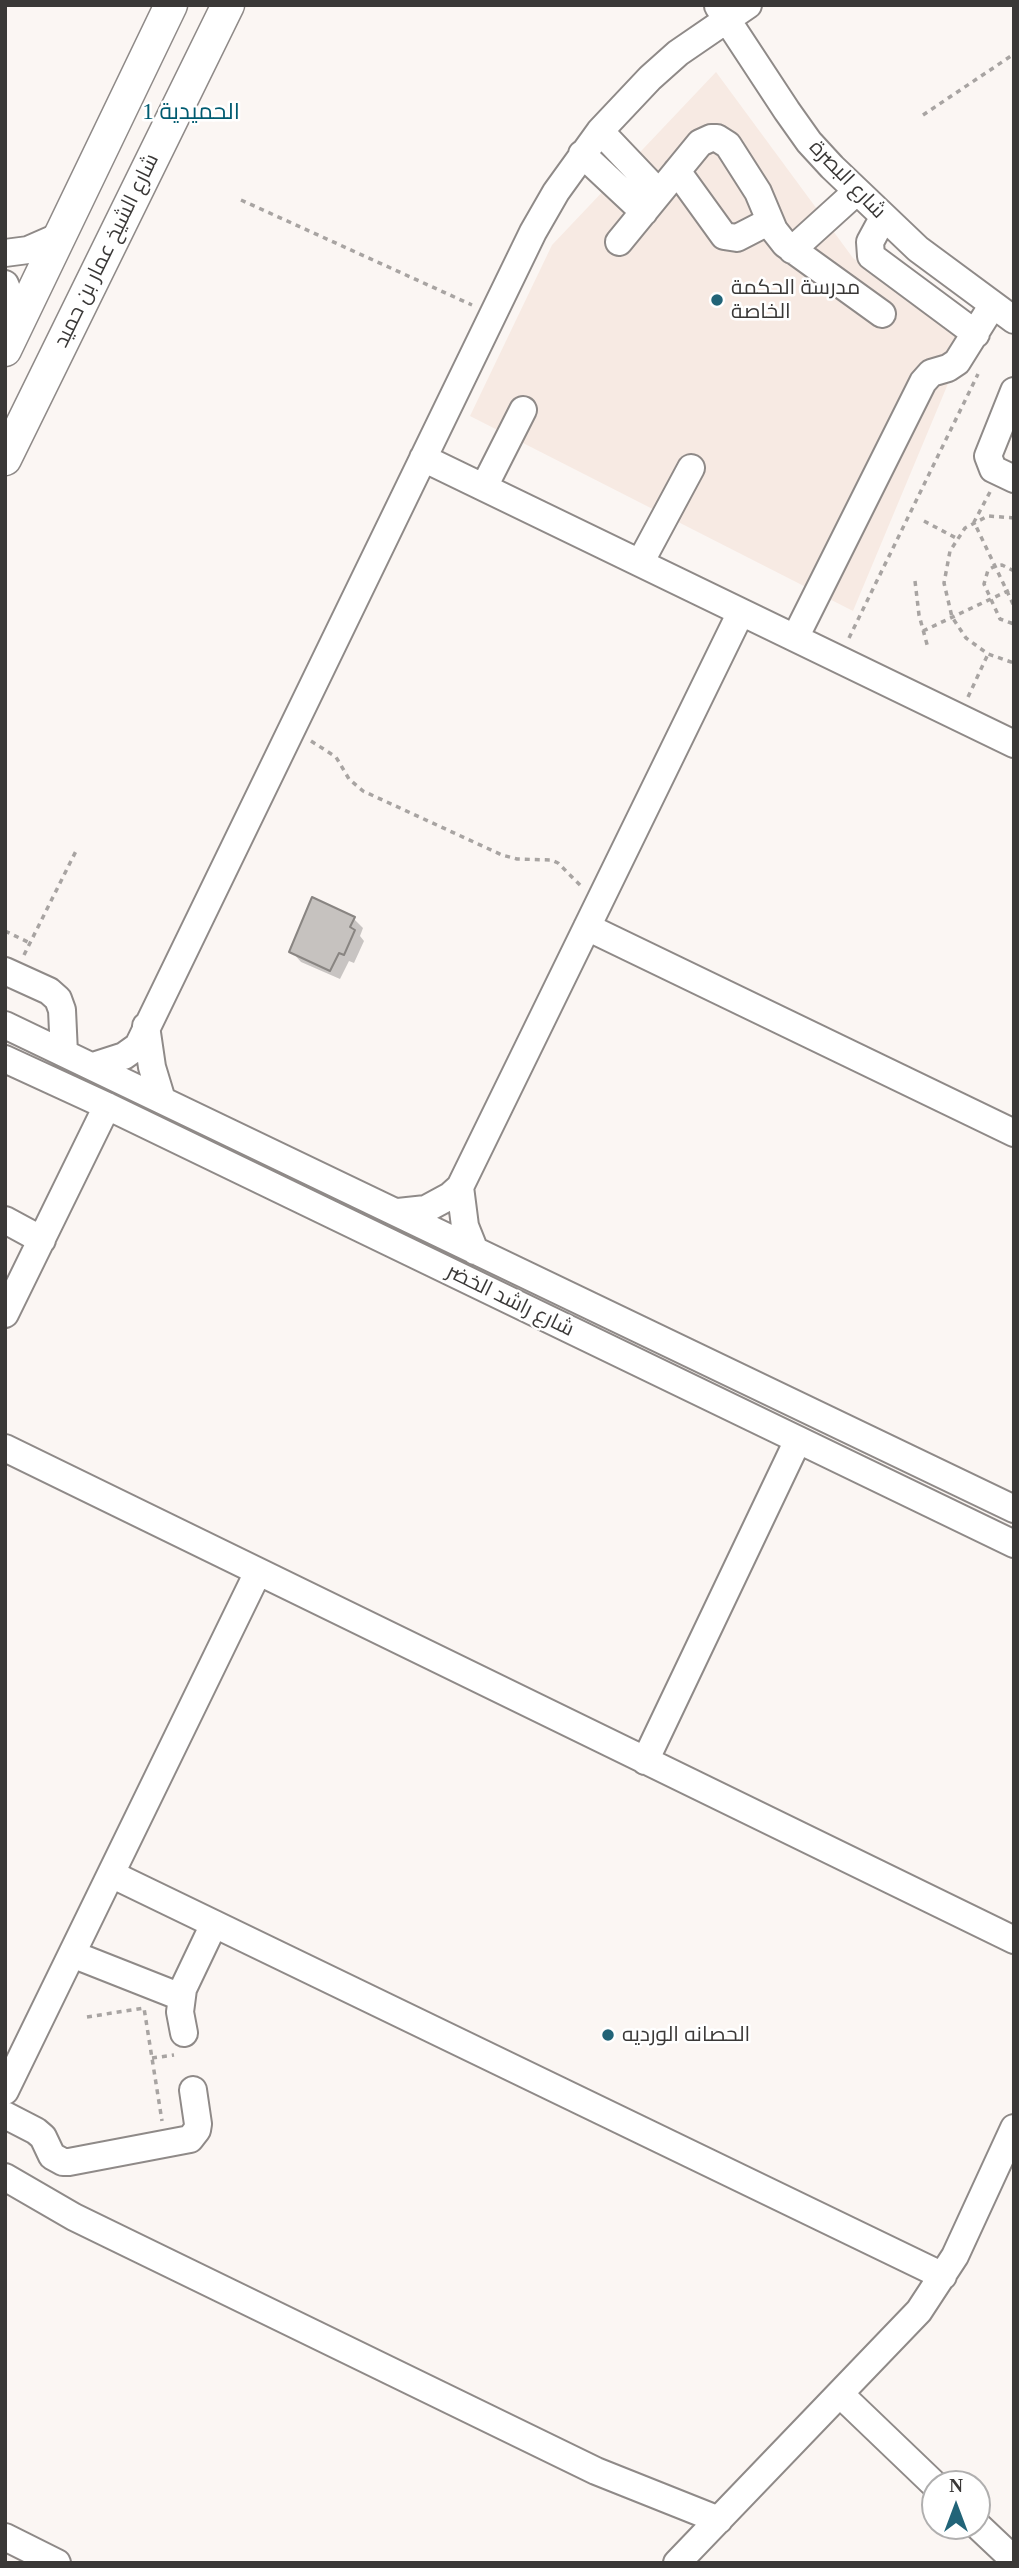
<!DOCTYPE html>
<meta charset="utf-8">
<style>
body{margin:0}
#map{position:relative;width:1019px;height:2568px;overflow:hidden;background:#fbf6f3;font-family:"Times New Roman",serif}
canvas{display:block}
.frame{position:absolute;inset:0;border:7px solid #3a3837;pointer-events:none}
.north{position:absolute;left:921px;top:2470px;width:70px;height:70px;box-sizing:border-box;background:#fff;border:2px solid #b0afaf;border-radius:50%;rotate:0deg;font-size:19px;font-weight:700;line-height:28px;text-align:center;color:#3a3837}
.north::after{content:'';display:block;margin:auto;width:24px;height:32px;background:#226478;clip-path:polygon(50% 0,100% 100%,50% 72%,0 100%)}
</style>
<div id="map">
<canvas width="1019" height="2568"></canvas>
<div class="frame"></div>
<div class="north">N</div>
</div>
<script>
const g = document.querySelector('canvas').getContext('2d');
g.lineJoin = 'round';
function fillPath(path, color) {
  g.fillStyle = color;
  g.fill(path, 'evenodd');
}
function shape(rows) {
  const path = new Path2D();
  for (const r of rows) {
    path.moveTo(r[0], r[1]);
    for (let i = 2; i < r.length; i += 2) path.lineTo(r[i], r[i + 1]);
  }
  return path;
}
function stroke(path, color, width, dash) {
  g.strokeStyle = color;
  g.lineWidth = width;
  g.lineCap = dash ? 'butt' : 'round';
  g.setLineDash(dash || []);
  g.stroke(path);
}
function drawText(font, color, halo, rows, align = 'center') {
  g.font = font + ' "Times New Roman",Cairo,serif';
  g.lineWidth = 5;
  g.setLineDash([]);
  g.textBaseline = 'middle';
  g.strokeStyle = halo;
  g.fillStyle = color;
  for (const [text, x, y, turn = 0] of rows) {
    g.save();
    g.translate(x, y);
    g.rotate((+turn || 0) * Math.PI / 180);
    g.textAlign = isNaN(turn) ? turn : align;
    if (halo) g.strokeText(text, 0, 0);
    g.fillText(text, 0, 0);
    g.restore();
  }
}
fillPath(shape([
 [716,72,853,258,965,343,853,611,470,416,552,245]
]), '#f7eae3');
fillPath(shape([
 [354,919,363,928,360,936,364,941,354,963,349,961,340,979,301,962,292,952]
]), '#0003');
const building = shape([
 [312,897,355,917,350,927,355,930,344,955,339,953,330,971,289,952,312,897]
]);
fillPath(building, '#c6c2bf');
stroke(building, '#898582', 2);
const minor = shape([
 [718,6,787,111,809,142,832,167,918,249,1014,320],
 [600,131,659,193],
 [582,154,644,212],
 [677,171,724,236,737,238,770,221],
 [883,218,870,242,871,256,976,334],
 [619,242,700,143,711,138,717,138,728,145,758,192,774,230,785,244,882,314],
 [792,250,856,192],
 [5,253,28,250,60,236],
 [5,284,15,308,17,326],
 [1014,391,988,456,993,469,1014,479],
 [423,458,1014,744],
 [484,487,523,410],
 [640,563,691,468],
 [795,638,923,382,931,373,948,368,957,362,992,306],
 [587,927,1014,1133],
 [5,971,49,991,58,999,62,1010,64,1053],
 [5,1025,1014,1509],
 [146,1026,152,1067,162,1100],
 [5,1059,107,1106,1014,1544],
 [93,1066,124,1056,138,1046,533,232,556,192,600,131,650,78,678,53,748,5],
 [460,1187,465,1226,475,1251],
 [398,1212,426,1209,450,1196,460,1187,741,612],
 [5,1220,42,1240],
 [5,1314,107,1106],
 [5,1448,1014,1940],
 [645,1761,798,1440],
 [111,1874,943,2276],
 [72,1954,181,1997],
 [184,2033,180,2012,183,1989,214,1924],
 [5,2091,258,1572],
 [5,2115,36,2131,43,2137,52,2156,63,2162,69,2162,190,2139,197,2130,198,2124,193,2090],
 [5,2177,74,2217,596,2471,719,2520],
 [840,2394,935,2485],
 [977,2525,1014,2560],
 [5,2537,57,2563],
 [677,2563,919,2311,955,2256,1014,2128]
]);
const major = shape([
 [5,350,171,5],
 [5,459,228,5]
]);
stroke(minor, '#8f8a88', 30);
stroke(major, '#8f8a88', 35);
stroke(shape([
 [923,115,1014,54],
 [241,200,472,305],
 [990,492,974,522,1014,606],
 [1014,518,988,516,965,528,950,551,944,583,952,617,966,638,988,654,1014,663],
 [924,521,956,538],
 [1014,571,1002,565,995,566,988,570,984,584,1000,619,1014,624],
 [915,581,919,615,928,648],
 [923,631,1014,588],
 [849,638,978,374],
 [968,697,988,654],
 [311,741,336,757,349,779,363,791,502,855,517,859,551,860,558,863,582,887],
 [5,931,30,943],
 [24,955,77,849],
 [87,2017,144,2008,162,2121],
 [152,2058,174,2055]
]), '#a8a4a2', 3.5, [5, 5]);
stroke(minor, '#fff', 26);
stroke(major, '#fff', 32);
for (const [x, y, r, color] of [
 [717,300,7,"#226478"],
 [608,2035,7,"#226478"]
]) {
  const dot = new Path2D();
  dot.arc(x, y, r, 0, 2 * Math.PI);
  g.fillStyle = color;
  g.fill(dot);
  stroke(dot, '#fff', 2.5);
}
drawText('21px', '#3a3837', '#fff', [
 ["شارع البصرة",847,180,46],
 ["شارع الشيخ عمار بن حميد",107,251,-64],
 ["شارع راشد الخضر",510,1301,26]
]);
drawText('21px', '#3a3837', '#fff', [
 ["مدرسة الحكمة",731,288],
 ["الخاصة",731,312],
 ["الحصانه الورديه",622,2035]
], 'left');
drawText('23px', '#005b70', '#fff', [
 ["الحميدية 1",191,113]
]);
</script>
